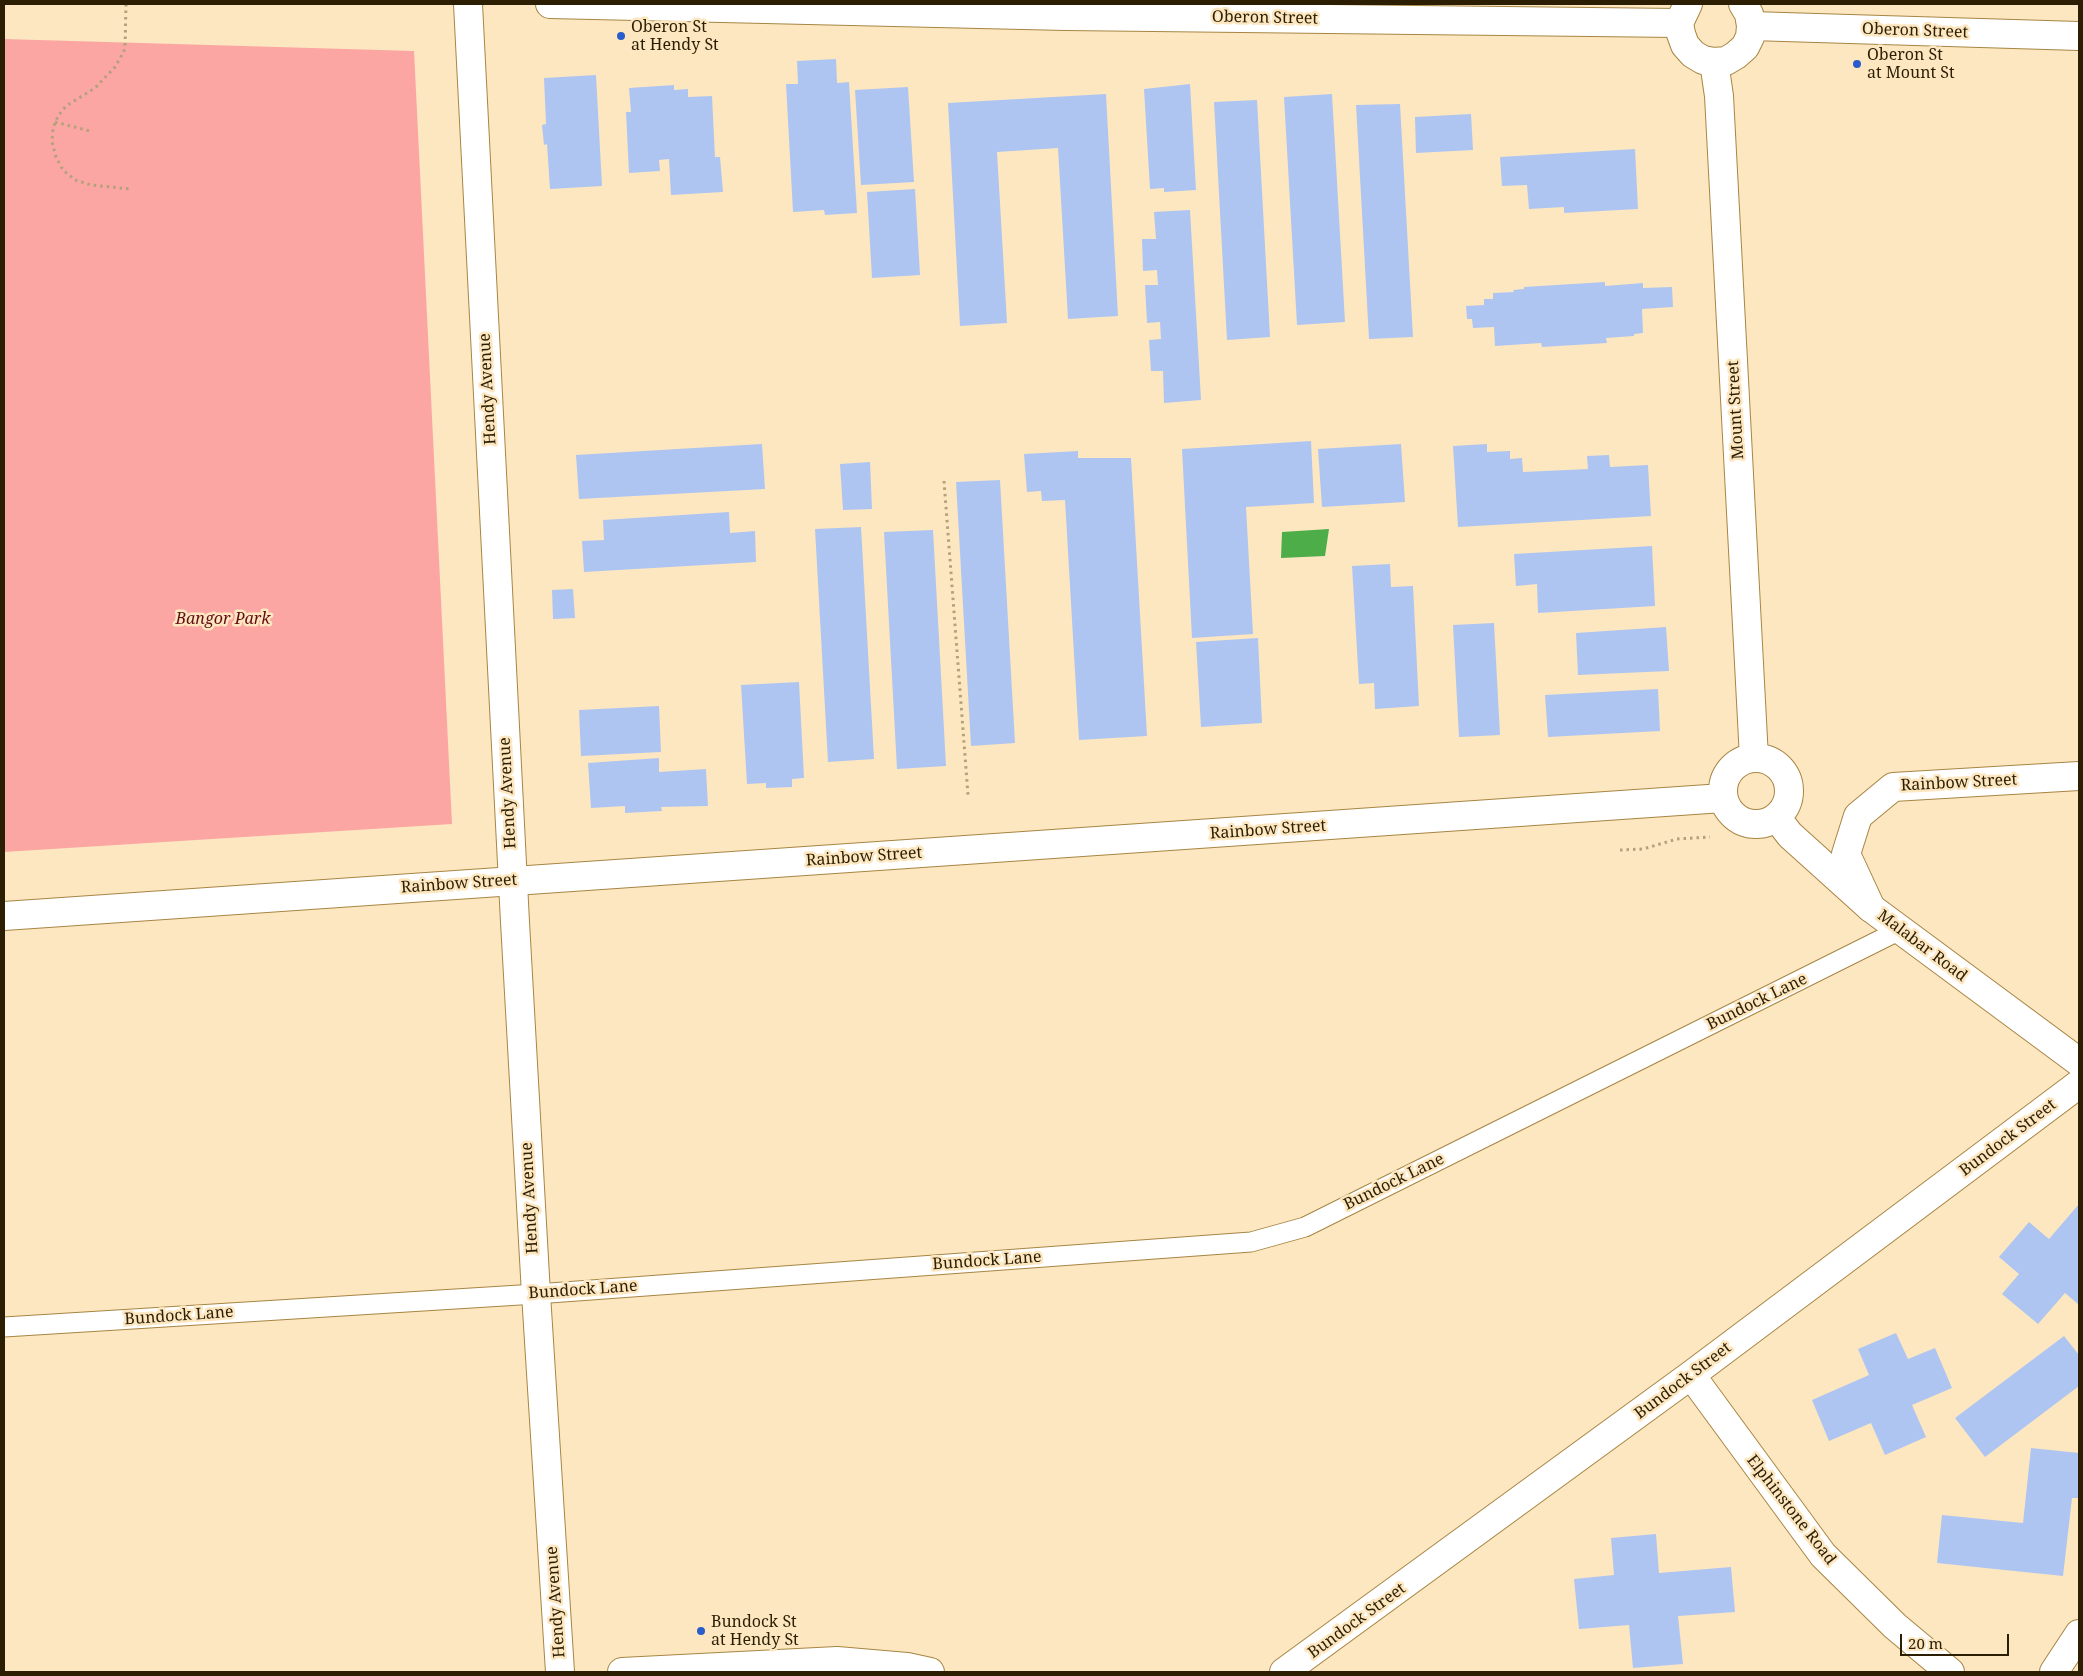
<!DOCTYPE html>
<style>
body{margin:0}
#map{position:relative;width:2083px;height:1676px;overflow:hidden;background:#fde7c0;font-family:"Noto Serif",serif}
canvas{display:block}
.frame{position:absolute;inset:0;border:5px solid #2c1e03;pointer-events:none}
.scale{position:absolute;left:1900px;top:1634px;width:109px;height:22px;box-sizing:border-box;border:2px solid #2c1e03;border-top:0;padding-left:6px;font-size:15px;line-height:18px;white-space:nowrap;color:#2c1e03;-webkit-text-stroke:4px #fde7c0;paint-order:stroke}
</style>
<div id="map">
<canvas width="2083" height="1676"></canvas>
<div class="frame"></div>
<div class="scale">20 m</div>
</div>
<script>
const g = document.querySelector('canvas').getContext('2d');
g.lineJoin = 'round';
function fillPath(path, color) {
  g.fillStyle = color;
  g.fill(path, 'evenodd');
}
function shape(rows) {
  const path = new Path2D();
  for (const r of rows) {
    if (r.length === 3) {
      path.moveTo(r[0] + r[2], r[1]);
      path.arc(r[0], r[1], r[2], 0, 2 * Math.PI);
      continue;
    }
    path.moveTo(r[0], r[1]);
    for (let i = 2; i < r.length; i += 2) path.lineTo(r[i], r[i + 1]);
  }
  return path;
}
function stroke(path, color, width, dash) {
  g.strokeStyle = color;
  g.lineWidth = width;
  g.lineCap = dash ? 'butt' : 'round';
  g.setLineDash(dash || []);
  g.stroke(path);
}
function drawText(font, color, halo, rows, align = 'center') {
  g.font = font + ' "Noto Serif",serif';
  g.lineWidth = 5;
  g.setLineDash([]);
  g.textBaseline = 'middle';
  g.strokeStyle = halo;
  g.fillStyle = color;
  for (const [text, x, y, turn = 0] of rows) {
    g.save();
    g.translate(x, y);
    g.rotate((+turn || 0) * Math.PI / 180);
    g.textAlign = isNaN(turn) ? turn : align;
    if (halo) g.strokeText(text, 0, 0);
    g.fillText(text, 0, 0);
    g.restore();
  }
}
fillPath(shape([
 [4,39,414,51,452,824,4,852]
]), '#fba6a2');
fillPath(shape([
 [1329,529,1325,556,1281,558,1282,532]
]), '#4dad49');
fillPath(shape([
 [836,59,837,83,849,82,857,213,825,215,824,210,793,212,786,84,798,84,797,61],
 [596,75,602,186,550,189,547,144,544,145,542,125,546,124,544,78],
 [1190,84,1196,190,1164,192,1164,188,1150,189,1144,89],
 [674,85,674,90,688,89,688,97,712,96,715,157,720,157,723,192,671,195,669,159,659,160,660,171,629,173,626,112,631,112,629,88],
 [908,87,914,182,861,185,855,90],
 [1106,94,1118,316,1068,319,1058,148,997,152,1007,323,960,326,948,103],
 [1332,94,1345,322,1297,325,1284,97],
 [1257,100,1270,337,1227,340,1214,102],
 [1400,104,1413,337,1369,339,1356,105],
 [1471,114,1473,150,1416,153,1415,117],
 [1635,149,1638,209,1564,213,1564,207,1529,209,1527,185,1502,186,1500,157],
 [915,189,920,275,872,278,867,192],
 [1190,210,1201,400,1164,403,1163,371,1151,371,1149,340,1161,339,1160,322,1147,323,1145,285,1158,285,1157,270,1143,271,1142,239,1156,239,1154,212],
 [1605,282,1605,286,1643,283,1643,288,1672,287,1673,307,1642,309,1643,333,1634,334,1634,336,1606,338,1607,343,1542,347,1541,343,1495,346,1494,327,1473,328,1472,319,1467,319,1466,306,1484,305,1484,299,1493,299,1493,293,1514,292,1513,290,1524,289,1524,287],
 [1311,441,1314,503,1246,507,1253,634,1192,638,1182,449],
 [762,444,765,489,579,499,576,455],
 [1401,444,1405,502,1322,507,1318,449],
 [1487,444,1487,452,1510,451,1510,459,1522,458,1523,472,1588,469,1587,456,1609,455,1610,467,1648,465,1651,516,1458,527,1453,446],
 [1078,451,1078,458,1131,458,1147,736,1079,740,1065,500,1042,501,1041,491,1027,492,1024,454],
 [870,462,872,509,843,510,840,464],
 [1000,480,1015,743,971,746,956,482],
 [729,512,730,533,755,531,756,562,584,572,582,541,604,540,603,520],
 [861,527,874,759,828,762,815,529],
 [933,530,946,766,897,769,884,532],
 [1652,546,1655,606,1538,613,1537,584,1516,586,1514,554],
 [1390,564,1391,587,1413,586,1419,706,1375,709,1374,683,1359,684,1352,566],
 [573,589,575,618,553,619,552,590],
 [1494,623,1500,735,1459,737,1453,625],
 [1666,627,1669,671,1578,675,1576,633],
 [1258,638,1262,723,1201,727,1196,642],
 [799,682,804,778,792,779,792,787,766,788,766,783,747,784,741,685],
 [1658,689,1660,731,1548,737,1545,695],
 [659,706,661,752,581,756,579,710],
 [659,758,659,772,706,769,708,806,661,807,662,811,625,813,625,806,591,808,588,763],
 [2079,1204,2079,1305,2065,1293,2038,1324,2002,1294,2019,1274,1999,1257,2029,1222,2049,1239],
 [1896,1333,1908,1359,1935,1348,1952,1388,1912,1405,1926,1437,1885,1455,1871,1423,1829,1441,1812,1400,1869,1375,1858,1349],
 [2064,1336,2079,1355,2079,1386,1985,1457,1955,1418],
 [2031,1448,2079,1453,2079,1498,2072,1498,2063,1576,1937,1563,1942,1515,2023,1523],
 [1656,1534,1659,1573,1731,1567,1735,1612,1678,1616,1683,1664,1633,1668,1629,1625,1579,1629,1574,1579,1614,1575,1611,1538]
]), '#aec5f1');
const service = shape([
 [4,1327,536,1294,1251,1242,1305,1227,1900,930]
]);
const minor = shape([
 [468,4,515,922,536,1294,560,1672],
 [550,4,1066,16,1679,23],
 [1751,26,2079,36],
 [1871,908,1846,854,1858,816,1893,787,2079,776],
 [1691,1375,1823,1555,1895,1626,1950,1672],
 [622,1672,837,1661,907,1667,930,1672],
 [1284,1672,1691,1375,2079,1084],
 [2054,1672,2079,1634]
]);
const tertiary = shape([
 [1688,4,1679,23,1681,34,1685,45,1693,54,1703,60,1714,62,1726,61,1736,55,1745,47,1750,37,1751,26,1749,14,1743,4],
 [1714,62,1719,96,1754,758],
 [1756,791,33],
 [1776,817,1790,835,1871,908,2079,1062],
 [4,916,1723,798]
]);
stroke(service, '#a78543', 21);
stroke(minor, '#a78543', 30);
stroke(tertiary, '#a78543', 30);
stroke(shape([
 [126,4,125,49,115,67,95,88,66,106,58,116,53,128,52,142,56,157,63,170,75,180,91,185,130,189],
 [55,122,90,131],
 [944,481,968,795],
 [1620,850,1643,849,1677,839,1710,837]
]), '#b3a07d', 3, [2.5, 4]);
stroke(service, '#fff', 19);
stroke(minor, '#fff', 28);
stroke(tertiary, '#fff', 28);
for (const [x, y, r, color] of [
 [621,36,5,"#295dcb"],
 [1857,64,5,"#295dcb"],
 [701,1631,5,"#295dcb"]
]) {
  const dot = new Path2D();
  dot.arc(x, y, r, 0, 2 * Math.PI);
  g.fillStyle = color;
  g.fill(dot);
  stroke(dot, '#fde7c0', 2);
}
drawText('16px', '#2c1e03', '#fde7c0', [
 ["Oberon Street",1265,18,1],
 ["Oberon Street",1915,31,2],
 ["Hendy Avenue",488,389,-93],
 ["Mount Street",1736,410,-93],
 ["Rainbow Street",1959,783,-3],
 ["Hendy Avenue",508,793,-93],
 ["Rainbow Street",1268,830,-4],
 ["Rainbow Street",864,857,-4],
 ["Rainbow Street",459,884,-4],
 ["Malabar Road",1922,946,37],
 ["Bundock Lane",1757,1002,-26],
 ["Bundock Street",2008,1138,-37],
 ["Bundock Lane",1394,1182,-26],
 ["Hendy Avenue",530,1198,-93],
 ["Bundock Lane",987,1261,-4],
 ["Bundock Lane",583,1290,-4],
 ["Bundock Lane",179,1316,-4],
 ["Bundock Street",1683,1381,-37],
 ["Elphinstone Road",1791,1510,52],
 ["Hendy Avenue",556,1602,-94],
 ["Bundock Street",1357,1621,-36]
]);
drawText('16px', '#2c1e03', '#fde7c0', [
 ["Oberon St",631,27],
 ["at Hendy St",631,45],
 ["Oberon St",1867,55],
 ["at Mount St",1867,73],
 ["Bundock St",711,1622],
 ["at Hendy St",711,1640]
], 'left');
drawText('italic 16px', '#620c14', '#fde7c0', [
 ["Bangor Park",223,619]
]);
</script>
